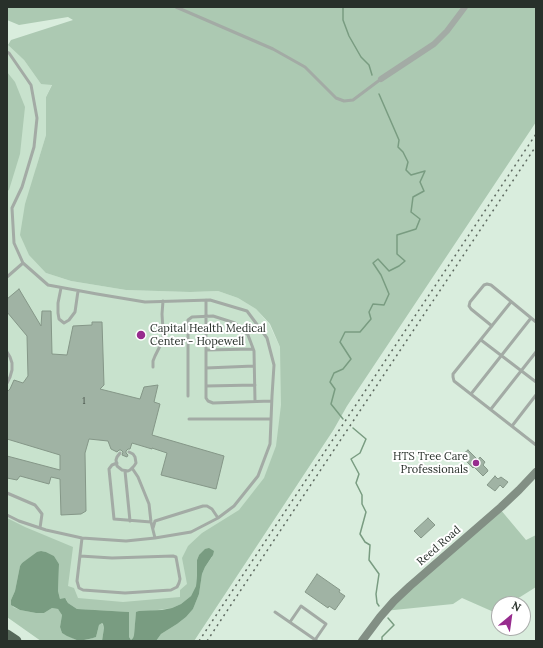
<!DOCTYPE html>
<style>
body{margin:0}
#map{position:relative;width:543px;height:648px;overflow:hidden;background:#d9eddd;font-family:Lora,serif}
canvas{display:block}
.frame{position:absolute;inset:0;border:8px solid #28302a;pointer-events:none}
.north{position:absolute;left:491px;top:596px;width:40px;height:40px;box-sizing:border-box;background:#fff;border:1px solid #a9acaa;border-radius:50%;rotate:29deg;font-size:11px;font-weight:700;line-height:16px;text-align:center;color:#28302a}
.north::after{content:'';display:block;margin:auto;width:14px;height:18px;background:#972c8e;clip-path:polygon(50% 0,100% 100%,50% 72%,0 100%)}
</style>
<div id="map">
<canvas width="543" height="648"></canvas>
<div class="frame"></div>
<div class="north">N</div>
</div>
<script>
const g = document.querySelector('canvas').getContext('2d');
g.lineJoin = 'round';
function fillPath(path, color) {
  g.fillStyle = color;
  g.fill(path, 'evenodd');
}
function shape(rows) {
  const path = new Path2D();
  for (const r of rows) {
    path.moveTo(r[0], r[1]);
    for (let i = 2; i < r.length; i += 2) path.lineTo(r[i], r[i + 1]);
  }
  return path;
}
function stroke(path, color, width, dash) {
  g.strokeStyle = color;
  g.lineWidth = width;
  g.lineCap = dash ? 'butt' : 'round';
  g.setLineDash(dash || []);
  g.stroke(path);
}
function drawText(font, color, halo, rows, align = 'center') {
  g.font = font + ' Lora,serif';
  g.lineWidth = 4;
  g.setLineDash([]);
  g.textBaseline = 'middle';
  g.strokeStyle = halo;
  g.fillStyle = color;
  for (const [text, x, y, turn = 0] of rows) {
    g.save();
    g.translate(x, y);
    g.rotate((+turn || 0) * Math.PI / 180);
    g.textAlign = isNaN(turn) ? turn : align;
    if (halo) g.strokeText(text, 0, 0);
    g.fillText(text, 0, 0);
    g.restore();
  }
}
fillPath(shape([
 [7,44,24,60,41,84,52,84,46,97,46,135,36,168,46,273,71,281,126,290,190,292,218,291,238,298,256,309,269,324,280,347,334,429,194,641,41,641,7,617]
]), '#c8e2cd');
fillPath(shape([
 [7,7,536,7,536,122,347,406,334,429,194,641,156,641,161,634,177,624,186,617,193,609,199,594,202,574,205,567,212,557,199,555,197,560,197,576,196,586,191,596,181,604,172,608,136,613,134,635,133,638,131,640,129,637,129,612,95,610,77,609,68,603,66,599,60,599,58,591,59,564,54,556,46,552,41,551,22,563,20,566,15,591,11,600,13,607,20,610,36,613,44,613,52,608,58,609,61,613,62,615,60,627,62,633,79,641,89,639,96,637,99,625,102,623,104,628,102,641,41,641,7,617,7,518,25,527,73,547,68,586,74,588,78,598,123,602,180,597,180,590,187,584,182,558,188,546,202,533,239,510,264,478,276,446,281,405,280,347,270,324,256,309,238,298,218,291,190,292,126,290,71,281,46,273,29,255,20,235,25,204,46,135,46,97,52,85,41,84,24,60,8,45,11,40,73,20,68,17,19,25,7,20],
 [7,72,15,82,25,107,20,154,9,190,7,191],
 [500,509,526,540,536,535,536,587,509,604,499,604,499,611,496,613,462,598,453,604,384,611]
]), '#acc9b2');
fillPath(shape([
 [209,548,214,551,213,555,205,567,202,574,199,594,193,609,186,617,177,624,161,634,156,641,102,641,104,628,103,624,102,623,99,625,96,637,93,638,89,639,79,641,67,636,62,633,60,627,62,615,58,609,52,608,44,613,36,613,20,610,11,605,11,600,15,591,20,566,22,563,37,552,41,551,46,552,54,556,59,564,58,591,60,599,65,598,68,603,77,609,95,610,129,612,129,637,131,640,133,638,134,635,136,612,139,611,162,610,172,608,181,604,191,596,196,586,197,576,197,560,199,555,205,549]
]), '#799c81');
stroke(shape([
 [343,7,343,20,349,36,361,57,369,65,372,75],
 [343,419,331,404,335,389,330,382,334,373,343,369,351,359,340,342,345,332,360,332,371,319,369,312,373,304,384,305,389,294,381,275,373,263,378,259,389,271,399,266,405,261,397,254,397,235,416,229,420,219,411,212,413,197,424,191,420,182,425,171,411,175,406,170,408,162,403,152,398,147,399,140,379,94],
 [353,428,366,439,360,453,351,459,359,474,356,483,362,495,362,504,366,512,360,534,365,542,370,545,369,560,379,574,376,594,377,603,379,606],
 [382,641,382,637,394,625,388,618]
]), '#799c81', 1.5);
const building = shape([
 [19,289,41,326,42,311,51,311,52,354,67,355,73,326,92,325,92,322,102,322,104,385,100,389,140,399,144,387,158,385,154,402,160,404,152,435,224,456,216,489,161,475,167,453,152,448,152,449,132,443,130,449,128,449,126,451,126,453,128,455,127,457,122,455,123,452,121,450,119,450,117,452,111,449,108,441,89,439,85,453,86,511,81,514,61,515,60,479,51,477,49,484,20,476,17,480,7,478,7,456,60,470,60,455,7,439,7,392,10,389,14,380,23,383,28,376,27,336,7,312,7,299,19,289],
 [468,450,478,460,480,457,485,462,483,465,487,469,488,471,483,476,474,467,473,468,464,459,466,457,463,454,468,450],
 [495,476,498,479,501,477,508,482,503,488,500,485,495,491,487,485,495,476],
 [428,518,435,525,421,538,414,531,428,518],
 [317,574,340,590,339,592,345,596,335,610,329,606,328,608,305,592,317,574]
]);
fillPath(building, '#a0b3a4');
stroke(building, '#859788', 1);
stroke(shape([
 [176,7,273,49,305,67,336,98,344,101,353,100,381,79],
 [7,52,9,53,31,85,37,118,34,147,22,187,12,208,14,243,23,263,48,285,97,294,145,302,210,300,247,311,267,338,274,365,272,396,270,444,258,476,234,506,218,518,191,532,155,538,126,541,82,538,46,530,19,521,7,515],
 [7,277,23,263],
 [61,288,58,303,58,313,59,319,64,323,69,320,75,312,78,291],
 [206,300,206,398,208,401,213,403,271,401],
 [511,302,453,374,453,377,454,381,536,445],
 [492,326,471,309,469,306,470,302,484,285,487,284,491,285,536,322],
 [481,340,536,382],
 [206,350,253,349],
 [7,352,10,357,12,363,12,370,10,377,7,383],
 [153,367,153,361,155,356,161,344,163,339,163,331,162,314,163,301],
 [206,368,254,366],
 [206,386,255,385],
 [471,394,531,318],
 [188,396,188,320,192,317,213,316,235,323,248,335,254,351,255,401],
 [491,409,536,352],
 [189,419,271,419],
 [512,426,536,395],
 [120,453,117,457,116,460,117,466,122,470,128,471,130,470,134,466,136,463,135,457,133,454,129,452],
 [117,463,112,465,109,469,114,519,151,522],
 [132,468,138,477,149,504,151,522,155,538],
 [125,471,130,521],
 [7,493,35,505,39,510,42,514,40,528],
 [153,528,155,521,203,506,207,506,212,509,218,518],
 [80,556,112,558,173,556,176,557,180,579,179,583,177,587,171,590,125,593,83,590,79,588,77,581,82,538],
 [275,612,317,641],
 [290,622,301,606,326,624,315,640]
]), '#a3aba5', 3);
stroke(shape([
 [381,79,434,44,447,31,465,7]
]), '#a3aba5', 6);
stroke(shape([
 [362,641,380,617,394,601,410,586,501,507,519,490,536,472]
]), '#828f84', 8);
stroke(shape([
 [7,635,16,641]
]), '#56685a', 11);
stroke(shape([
 [199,641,536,134],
 [207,641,536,146]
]), '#5d685f', 1.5, [2, 4]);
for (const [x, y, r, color] of [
 [141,335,5,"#972c8e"],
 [476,463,4,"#972c8e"]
]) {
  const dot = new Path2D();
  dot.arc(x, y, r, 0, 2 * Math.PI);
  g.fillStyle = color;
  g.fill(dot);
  stroke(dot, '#fff', 1.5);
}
drawText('9px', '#465148', null, [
 ["1",84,401]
]);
drawText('11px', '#28302a', '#fff', [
 ["Capital Health Medical",150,329],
 ["Center - Hopewell",150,342],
 ["HTS Tree Care",468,457,"right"],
 ["Professionals",468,470,"right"]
], 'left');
drawText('11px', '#28302a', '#fff', [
 ["Reed Road",439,546,-41]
]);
</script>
